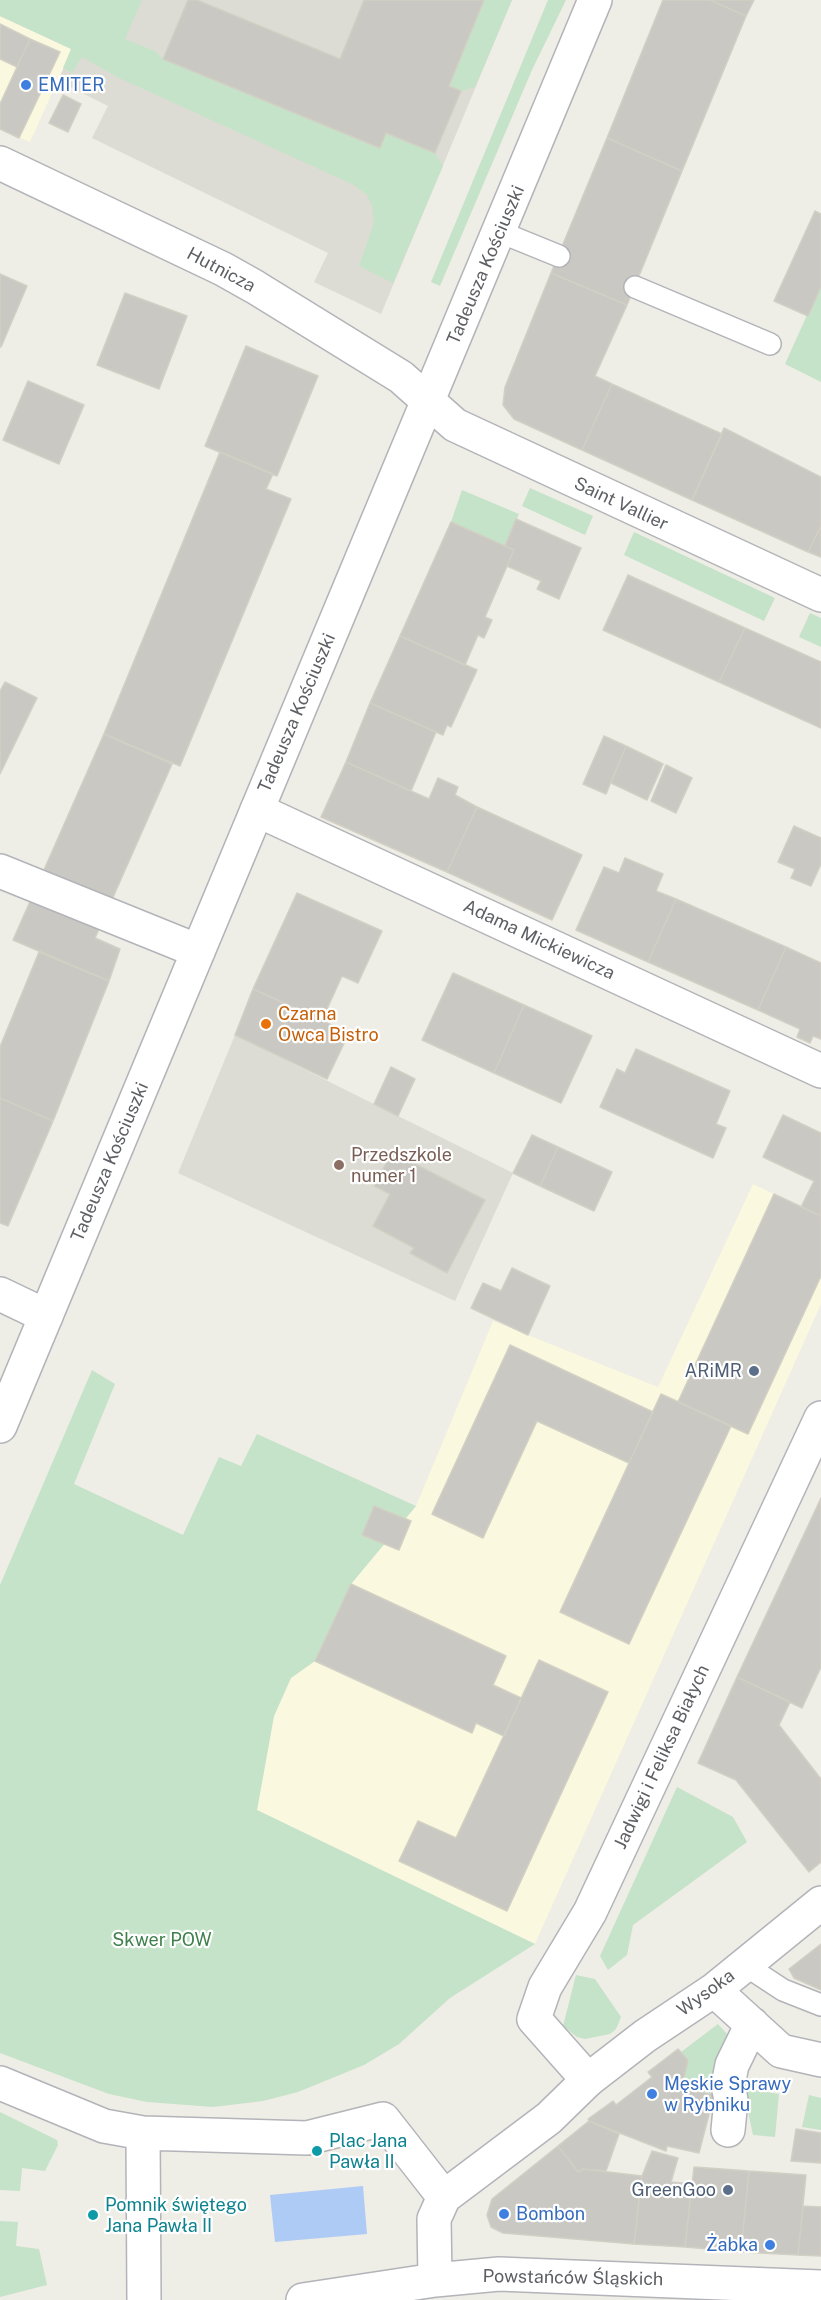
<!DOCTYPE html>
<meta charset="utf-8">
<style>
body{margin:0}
canvas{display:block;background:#eeede6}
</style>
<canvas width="821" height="2300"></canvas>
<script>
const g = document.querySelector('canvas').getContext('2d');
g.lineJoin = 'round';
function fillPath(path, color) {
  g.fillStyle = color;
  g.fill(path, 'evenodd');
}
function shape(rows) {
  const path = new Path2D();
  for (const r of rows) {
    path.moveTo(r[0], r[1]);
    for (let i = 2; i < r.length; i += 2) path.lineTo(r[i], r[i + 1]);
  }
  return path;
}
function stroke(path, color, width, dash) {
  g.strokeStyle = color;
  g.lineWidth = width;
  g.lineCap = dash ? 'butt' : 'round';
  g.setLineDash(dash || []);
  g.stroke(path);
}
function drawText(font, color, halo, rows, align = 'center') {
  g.font = font + ' "Public Sans",sans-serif';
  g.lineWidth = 4.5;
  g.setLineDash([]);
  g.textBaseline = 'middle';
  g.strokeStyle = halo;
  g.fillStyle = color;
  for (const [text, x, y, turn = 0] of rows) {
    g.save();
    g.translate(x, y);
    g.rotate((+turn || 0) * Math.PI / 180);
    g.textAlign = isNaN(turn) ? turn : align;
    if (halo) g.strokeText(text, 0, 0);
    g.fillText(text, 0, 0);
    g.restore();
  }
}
fillPath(shape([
 [0,16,72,49,30,142,0,129],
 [753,1184,821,1216,821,1304,535,1944,257,1810,274,1716,291,1678,315,1661,351,1584,416,1506,493,1321,658,1387]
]), '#faf8de');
fillPath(shape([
 [0,0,512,0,381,314,314,282,328,253,92,138,108,106,58,81,72,49,0,16],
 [235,1035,513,1173,455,1301,178,1173]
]), '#dddcd4');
fillPath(shape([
 [0,0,142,0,125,39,155,51,163,59,379,148,386,133,435,153,443,166,393,283,359,266,374,223,372,206,367,195,354,185,119,78,82,57,72,73,63,68,71,49,0,16],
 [484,0,512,0,475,87,461,91,449,86],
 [548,0,566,0,532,70,440,286,431,282],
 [821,284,821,382,785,364],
 [530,488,593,516,585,535,522,506],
 [462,490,519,514,505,546,451,522],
 [634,532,775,598,764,621,624,555],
 [810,613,821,618,821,647,799,637],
 [92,1370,115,1384,74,1484,183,1535,219,1457,241,1466,257,1434,416,1506,351,1584,315,1661,291,1678,274,1716,257,1810,535,1944,450,1998,399,2044,364,2065,298,2092,263,2101,213,2107,147,2102,109,2094,0,2053,0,1585],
 [677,1787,733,1817,747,1842,633,1925,627,1955,608,1970,600,1956],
 [576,1975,595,1979,621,2017,616,2029,610,2034,585,2039,577,2037,563,2026],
 [718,2024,727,2034,712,2094,682,2087,688,2060,681,2052],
 [743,2088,779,2094,775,2137,753,2135],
 [809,2095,821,2098,821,2130,802,2127],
 [0,2112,57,2140,58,2145,45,2171,22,2168,20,2191,0,2190],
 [0,2221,18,2222,16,2246,39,2249,47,2285,0,2297]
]), '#c5e3c9');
fillPath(shape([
 [363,2186,367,2234,275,2242,270,2195]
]), '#aecbf6');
const building = shape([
 [188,0,197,0,340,59,364,0,484,0,449,86,461,91,435,153,386,133,380,148,163,59,188,0],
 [663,0,710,0,746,16,682,171,607,138,663,0],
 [710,0,754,0,746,16,710,0],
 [0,24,30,39,17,67,0,59,0,24],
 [30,39,60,52,19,138,0,129,0,104,30,39],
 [63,95,81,104,68,132,49,123,63,95],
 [607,138,682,171,627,305,551,273,607,138],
 [815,211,821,214,821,287,808,316,774,301,815,211],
 [551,273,627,305,595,376,612,384,582,450,514,419,503,405,505,387,551,273],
 [0,274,27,286,1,347,0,347,0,274],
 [125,293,187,316,159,389,97,365,125,293],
 [246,346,318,376,277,476,205,446,246,346],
 [28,381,84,405,59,464,3,440,28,381],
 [612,384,722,434,692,500,582,450,612,384],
 [724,428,821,477,821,526,808,552,692,500,724,428],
 [220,452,273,474,266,489,291,499,180,766,104,734,220,452],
 [516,519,581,548,559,599,537,589,541,581,507,566,514,550,505,546,516,519],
 [451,522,514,550,485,617,492,620,484,638,478,635,465,665,400,636,451,522],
 [821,526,821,557,808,552,821,526],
 [628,575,745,628,719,682,603,630,628,575],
 [745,628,821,662,821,728,719,682,745,628],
 [400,636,477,670,451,727,447,725,443,735,370,703,400,636],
 [5,682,37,698,0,774,0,691,5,682],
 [370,703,436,732,411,791,346,762,370,703],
 [104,734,172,764,95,938,120,949,109,981,13,940,104,734],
 [604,736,626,746,606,794,583,784,604,736],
 [626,746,663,764,647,800,611,783,626,746],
 [346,762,429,799,438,778,458,787,455,795,477,807,447,872,321,817,346,762],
 [666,765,692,778,676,813,651,801,666,765],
 [477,807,582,855,552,920,447,872,477,807],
 [794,826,821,838,821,864,811,886,791,878,795,869,778,862,794,826],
 [625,858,663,874,656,891,676,899,648,962,576,930,604,867,619,873,625,858],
 [297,893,382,931,358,983,342,976,322,1020,253,989,297,893],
 [676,899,786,947,758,1010,648,962,676,899],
 [786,947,821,963,821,1039,813,1036,810,1043,797,1037,800,1029,758,1010,786,947],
 [39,952,109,981,53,1121,0,1098,0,1047,39,952],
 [453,973,524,1005,494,1073,422,1040,453,973],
 [253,989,349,1033,327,1079,235,1035,253,989],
 [524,1005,592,1036,561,1103,494,1073,524,1005],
 [636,1049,730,1091,716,1124,726,1128,713,1158,600,1107,617,1069,625,1073,636,1049],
 [391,1067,415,1079,398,1116,374,1104,391,1067],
 [0,1098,53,1121,8,1226,0,1223,0,1098],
 [783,1115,821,1133,821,1216,801,1207,814,1181,763,1157,783,1115],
 [532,1135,558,1147,540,1186,513,1173,532,1135],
 [558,1147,612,1172,594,1211,540,1186,558,1147],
 [392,1152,485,1200,447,1273,410,1253,414,1248,373,1226,390,1194,374,1186,392,1152],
 [774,1194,821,1216,821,1276,748,1434,678,1402,774,1194],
 [512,1268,550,1286,528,1335,471,1308,483,1283,501,1291,512,1268],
 [510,1345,653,1412,629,1463,537,1421,483,1538,432,1514,510,1345],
 [661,1394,731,1426,629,1644,560,1612,661,1394],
 [821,1498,821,1667,802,1708,737,1677,821,1498],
 [374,1506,411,1521,399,1550,362,1535,374,1506],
 [351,1584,506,1656,493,1685,521,1698,504,1736,476,1723,472,1733,315,1661,351,1584],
 [539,1660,608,1692,507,1911,399,1861,418,1821,456,1838,539,1660],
 [737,1677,790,1702,779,1725,821,1779,821,1862,809,1872,736,1780,698,1763,737,1677],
 [821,1944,821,1990,794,1978,789,1969,821,1944],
 [678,2049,688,2060,682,2087,714,2095,699,2153,667,2146,666,2151,589,2121,588,2119,613,2101,616,2105,652,2077,648,2072,678,2049],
 [589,2121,619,2134,606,2171,583,2169,578,2172,558,2146,589,2121],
 [796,2129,821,2133,821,2163,791,2161,796,2129],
 [558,2146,578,2172,583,2169,642,2176,634,2244,503,2233,491,2227,487,2215,492,2199,558,2146],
 [652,2151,678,2158,671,2182,692,2184,685,2247,634,2244,642,2176,652,2151],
 [694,2167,749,2171,741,2252,685,2247,694,2167],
 [749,2171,806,2175,798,2255,741,2252,749,2171],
 [803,2206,821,2207,821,2256,798,2255,803,2206]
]);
fillPath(building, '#c9c8c2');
stroke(building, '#d2d0c4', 1.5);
const service = shape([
 [500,232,559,256],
 [635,287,770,344],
 [745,1965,783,1990,821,2005]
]);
const pedestrian = shape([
 [0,2083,104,2126,143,2133,307,2138,383,2119,444,2197],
 [143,2133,144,2300],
 [435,2280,434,2219,444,2197,549,2118,588,2080],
 [303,2300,435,2280,499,2274,821,2287]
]);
const minor = shape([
 [0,163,223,269,255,287,401,377,455,425,821,595],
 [257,810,821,1071],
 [0,871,198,951],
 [0,1294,46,1316],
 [821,1418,590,1912,545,1987,534,2019,588,2080,645,2036,714,1990,821,1903],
 [714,1990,781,2051,821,2060],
 [728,2130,731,2100,728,2085,732,2065,752,2024]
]);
const tertiary = shape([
 [0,1426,595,0]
]);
stroke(service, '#b3b4b9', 24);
stroke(pedestrian, '#b3b4b9', 36);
stroke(minor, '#b3b4b9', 36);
stroke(tertiary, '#b3b4b9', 36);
stroke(service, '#fff', 21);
stroke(pedestrian, '#fff', 33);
stroke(minor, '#fff', 33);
stroke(tertiary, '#fff', 33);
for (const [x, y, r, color] of [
 [26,85,6,"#3f7fe0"],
 [266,1024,6,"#e8710a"],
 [339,1165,6,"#8d6e63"],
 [754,1371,6,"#5c6f8a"],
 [652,2094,6,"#3f7fe0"],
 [317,2151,6,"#0f9aa8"],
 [728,2190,6,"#5c6f8a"],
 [504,2214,6,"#3f7fe0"],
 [93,2215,6,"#0f9aa8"],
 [770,2245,6,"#3f7fe0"]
]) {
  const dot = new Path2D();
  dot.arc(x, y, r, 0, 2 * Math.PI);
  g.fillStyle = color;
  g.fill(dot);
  stroke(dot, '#fff', 2);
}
drawText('18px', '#366cbe', '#fff', [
 ["EMITER",38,85],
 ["Męskie Sprawy",664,2084],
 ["w Rybniku",664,2105],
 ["Bombon",516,2214],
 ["Żabka",758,2245,"right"]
], 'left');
drawText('18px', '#5d5f64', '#fff', [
 ["Tadeusza Kościuszki",486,265,-67],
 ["Hutnicza",221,270,28],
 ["Saint Vallier",621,504,25],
 ["Tadeusza Kościuszki",297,713,-67],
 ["Adama Mickiewicza",539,940,25],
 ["Tadeusza Kościuszki",110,1162,-67],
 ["Jadwigi i Feliksa Białych",662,1757,-65],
 ["Wysoka",706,1993,-36],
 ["Powstańców Śląskich",573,2278,1]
]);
drawText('18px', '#c56008', '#fff', [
 ["Czarna",278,1014],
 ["Owca Bistro",278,1035]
], 'left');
drawText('18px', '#785e54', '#fff', [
 ["Przedszkole",351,1155],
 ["numer 1",351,1176]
], 'left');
drawText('18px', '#4e5e75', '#fff', [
 ["ARiMR",742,1371],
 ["GreenGoo",716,2190]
], 'right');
drawText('18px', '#3f814c', '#fff', [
 ["Skwer POW",162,1940]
]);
drawText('18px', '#0d838f', '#fff', [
 ["Plac Jana",329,2141],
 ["Pawła II",329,2162],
 ["Pomnik świętego",105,2205],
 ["Jana Pawła II",105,2226]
], 'left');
</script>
